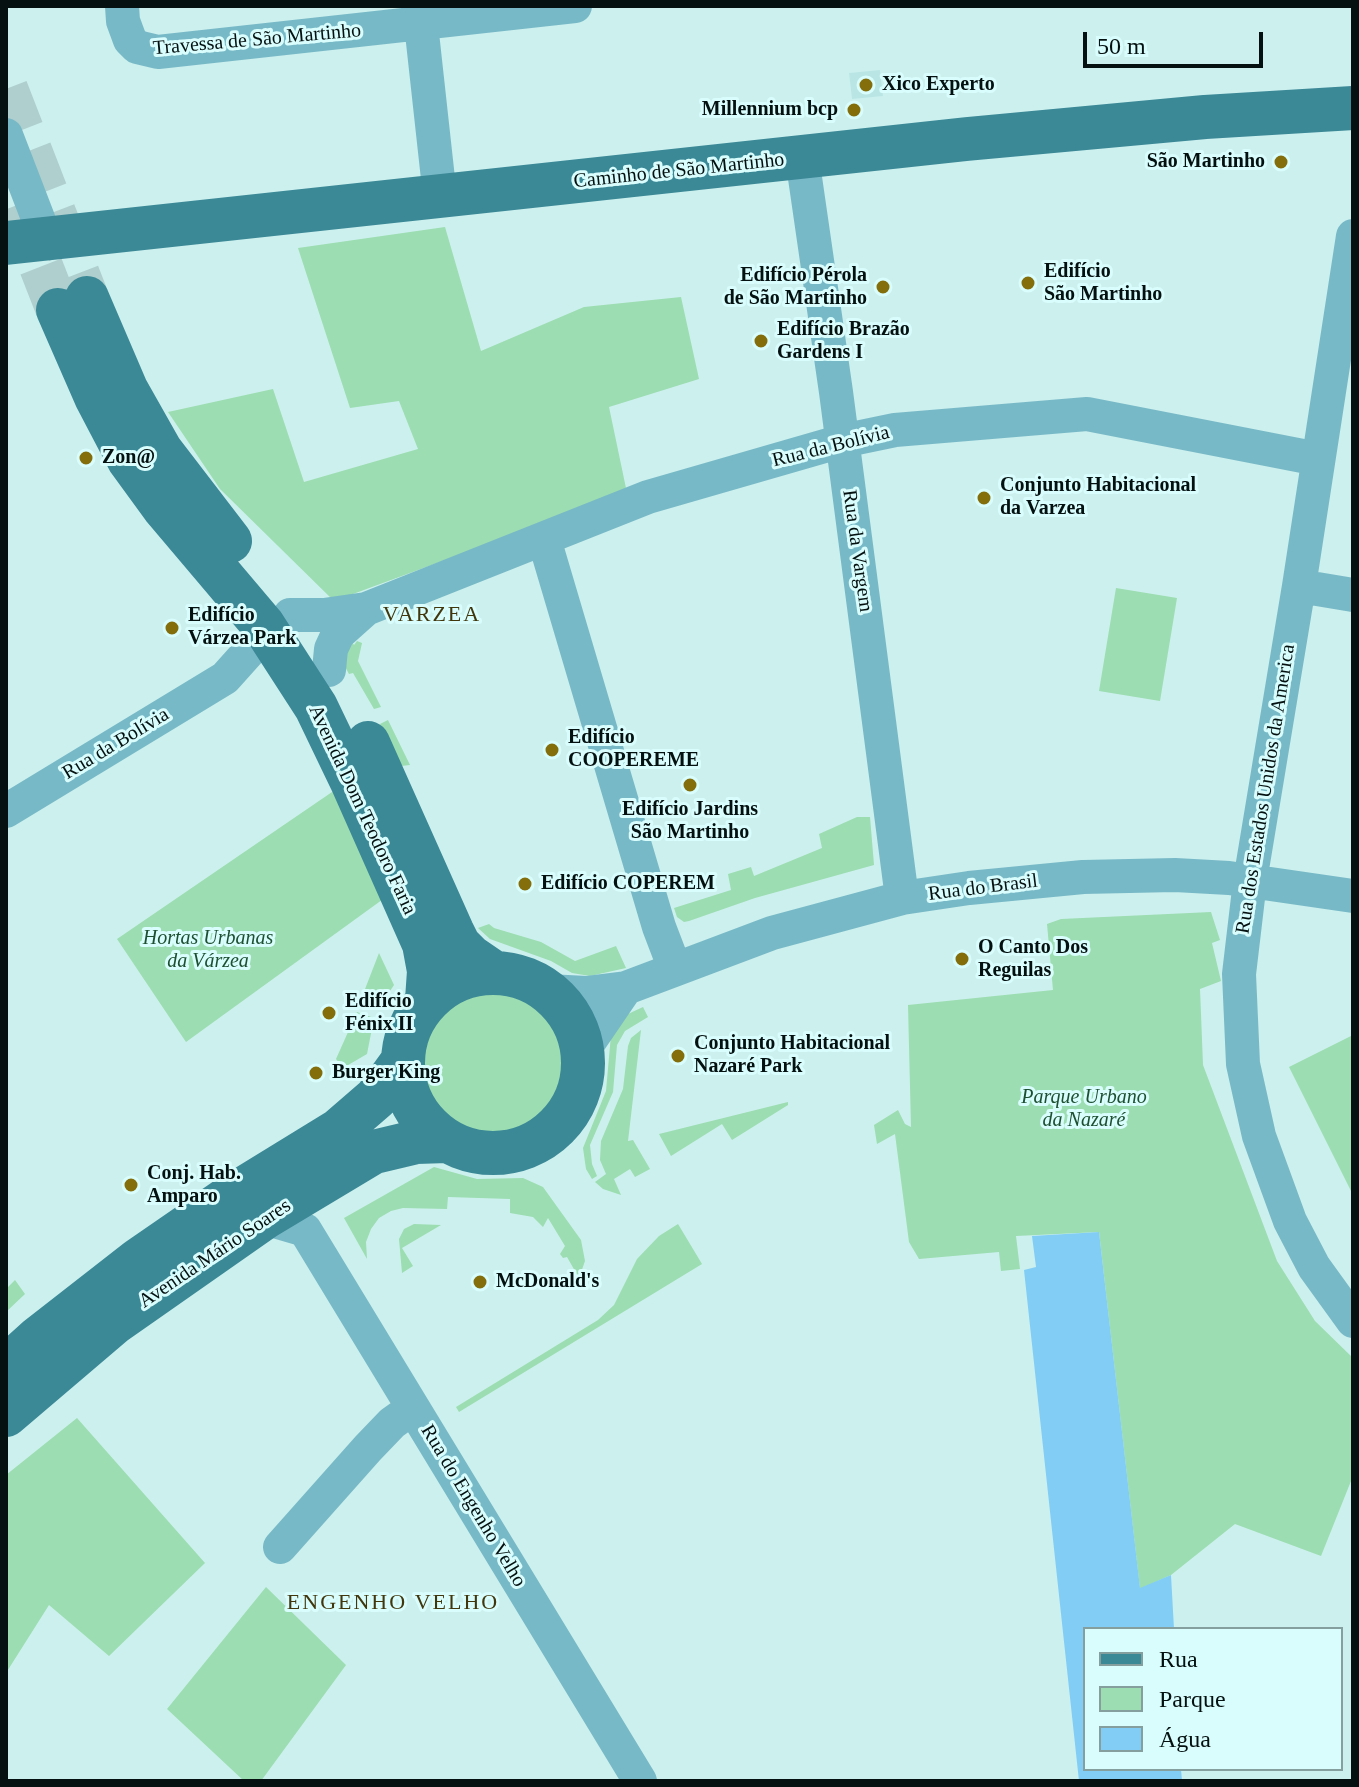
<!DOCTYPE html>
<meta charset="utf-8">
<style>
body{margin:0}
#map{position:relative;width:1359px;height:1787px;overflow:hidden;background:#ccf0ee;font-family:"Times New Roman",serif}
canvas{display:block}
.frame{position:absolute;inset:0;border:8px solid #051111;pointer-events:none}
.legend{position:absolute;left:1083px;top:1627px;width:260px;height:144px;box-sizing:border-box;background:#d9fdfc;border:2px solid #849f9e;margin:0;padding:10px 14px;list-style:none;font-size:24px;color:#051111}
.legend li{display:flex;align-items:center;gap:16px;height:40px}
.legend b{width:40px;border:2px solid #849f9e}
.scale{position:absolute;left:1083px;top:32px;width:180px;height:36px;box-sizing:border-box;border:4px solid #051111;border-top:0;padding-left:10px;font-size:24px;line-height:28px;white-space:nowrap;color:#051111;-webkit-text-stroke:6px #d9fdfc;paint-order:stroke}
</style>
<div id="map">
<canvas width="1359" height="1787"></canvas>
<div class="frame"></div>
<ul class="legend">
<li><b style="height:10px;background:#3b8897"></b>Rua</li>
<li><b style="height:22px;background:#9cddb1"></b>Parque</li>
<li><b style="height:22px;background:#82cdf5"></b>Água</li>
</ul>
<div class="scale">50 m</div>
</div>
<script>
const g = document.querySelector('canvas').getContext('2d');
g.lineJoin = 'round';
function fillPath(path, color) {
  g.fillStyle = color;
  g.fill(path, 'evenodd');
}
function shape(rows) {
  const path = new Path2D();
  for (const r of rows) {
    if (r.length === 3) {
      path.moveTo(r[0] + r[2], r[1]);
      path.arc(r[0], r[1], r[2], 0, 2 * Math.PI);
      continue;
    }
    path.moveTo(r[0], r[1]);
    for (let i = 2; i < r.length; i += 2) path.lineTo(r[i], r[i + 1]);
  }
  return path;
}
function stroke(path, color, width, dash) {
  g.strokeStyle = color;
  g.lineWidth = width;
  g.lineCap = dash ? 'butt' : 'round';
  g.setLineDash(dash || []);
  g.stroke(path);
}
function drawText(font, color, halo, rows, align = 'center') {
  g.font = font + ' "Times New Roman",serif';
  g.lineWidth = 6;
  g.setLineDash([]);
  g.textBaseline = 'middle';
  g.strokeStyle = halo;
  g.fillStyle = color;
  for (const [text, x, y, turn = 0] of rows) {
    g.save();
    g.translate(x, y);
    g.rotate((+turn || 0) * Math.PI / 180);
    g.textAlign = isNaN(turn) ? turn : align;
    if (halo) g.strokeText(text, 0, 0);
    g.fillText(text, 0, 0);
    g.restore();
  }
}
fillPath(shape([
 [880,70,883,96,852,99,849,73]
]), '#b9e6e5');
fillPath(shape([
 [445,227,481,351,584,307,681,297,699,379,609,407,627,493,334,601,220,489,168,412,273,389,304,482,418,449,399,401,350,408,298,248],
 [1116,588,1177,598,1160,701,1099,691],
 [346,634,354,645,357,641,362,643,358,661,381,707,374,709,353,673,349,674,342,661],
 [388,720,410,765,401,766,380,724],
 [335,790,386,897,186,1042,117,939],
 [857,817,870,817,874,865,755,898,689,921,684,922,677,917,674,908,731,890,728,874,751,867,754,876,822,848,819,834],
 [1211,912,1220,940,1212,943,1221,981,1200,989,1203,1065,1277,1261,1315,1321,1353,1358,1353,1476,1321,1556,1235,1524,1171,1575,1140,1589,1099,1232,1016,1236,1020,1269,1001,1271,999,1252,919,1259,909,1242,895,1134,877,1144,874,1125,898,1110,905,1124,911,1127,908,1005,1053,990,1047,924,1061,919],
 [489,924,494,928,541,942,575,961,616,946,626,968,590,976,572,973,551,961,490,939,478,928],
 [379,953,394,985,378,1009,360,1002],
 [491,1062,71],
 [643,1007,648,1017,625,1031,617,1045,613,1092,590,1145,592,1164,597,1176,592,1179,586,1169,583,1148,606,1091,611,1035,628,1014],
 [357,1012,374,1018,367,1054,343,1068,336,1059],
 [641,1030,628,1141,633,1140,650,1169,635,1177,630,1169,614,1179,621,1195,603,1189,595,1182,606,1174,600,1160,601,1141,623,1089,628,1046,631,1038],
 [1353,1035,1353,1195,1289,1067],
 [788,1102,788,1105,732,1140,722,1124,671,1156,659,1134],
 [434,1167,477,1179,523,1178,543,1187,581,1240,585,1261,579,1278,567,1257,563,1258,560,1254,565,1246,548,1218,543,1227,533,1217,510,1213,510,1199,448,1197,447,1209,403,1208,391,1211,379,1218,371,1229,366,1242,367,1259,344,1218],
 [414,1224,441,1225,402,1248,413,1266,402,1273,399,1239,404,1229],
 [678,1224,702,1264,459,1412,456,1407,598,1320,614,1305,637,1259,659,1236],
 [15,1280,25,1294,6,1312,6,1289],
 [77,1418,205,1563,109,1656,49,1605,6,1673,6,1475],
 [266,1587,346,1665,261,1781,244,1781,167,1709]
]), '#9cddb1');
fillPath(shape([
 [1099,1232,1140,1588,1171,1575,1174,1629,1085,1629,1085,1769,1181,1769,1182,1781,1079,1781,1024,1270,1036,1267,1032,1236]
]), '#82cdf5');
stroke(shape([
 [6,89,87,298],
 [17,205,58,310]
]), '#aecfcd', 44, [44, 22]);
stroke(shape([
 [122,6,123,21,130,40,137,47,158,52,575,6],
 [421,24,440,197],
 [6,135,46,239],
 [802,157,836,392,902,898],
 [1353,236,1299,586,1250,881,1239,974,1243,1064,1259,1136,1290,1221,1314,1267,1353,1321],
 [544,539,659,927,675,969],
 [1299,586,1353,595],
 [290,615,324,615,366,609,648,497,842,441,895,430,1087,414,1318,459],
 [329,670,331,649,338,634,366,609],
 [6,811,225,678,251,649,263,625],
 [548,991,586,993,626,988,772,933,902,898,969,888,1083,877,1175,875,1229,878,1353,896],
 [583,1051,626,988],
 [264,1218,305,1230,640,1781],
 [280,1547,368,1448,392,1423,413,1408]
]), '#78b9c7', 34);
stroke(shape([
 [6,243,967,139,1205,117,1353,108],
 [87,298,126,389,161,451,230,541],
 [58,310,96,397,129,460,164,508,263,625,316,707,353,784,424,944,429,971,427,1000],
 [368,743,452,931,459,945,471,957,493,972],
 [493,1063,90],
 [6,1367,38,1338,138,1260,225,1200,339,1130,376,1098,402,1062],
 [6,1415,114,1323,264,1218,374,1152,416,1142,447,1141]
]), '#3b8897', 44);
for (const [x, y, r, color] of [
 [866,85,8,"#836e0b"],
 [854,110,8,"#836e0b"],
 [1281,162,8,"#836e0b"],
 [1028,283,8,"#836e0b"],
 [883,287,8,"#836e0b"],
 [761,341,8,"#836e0b"],
 [86,458,8,"#836e0b"],
 [984,498,8,"#836e0b"],
 [172,628,8,"#836e0b"],
 [552,750,8,"#836e0b"],
 [690,785,8,"#836e0b"],
 [525,884,8,"#836e0b"],
 [962,959,8,"#836e0b"],
 [329,1013,8,"#836e0b"],
 [678,1056,8,"#836e0b"],
 [316,1073,8,"#836e0b"],
 [131,1185,8,"#836e0b"],
 [480,1282,8,"#836e0b"]
]) {
  const dot = new Path2D();
  dot.arc(x, y, r, 0, 2 * Math.PI);
  g.fillStyle = color;
  g.fill(dot);
  stroke(dot, '#d9fdfc', 3);
}
drawText('20px', '#051111', '#d9fdfc', [
 ["Travessa de São Martinho",257,40,-5],
 ["Caminho de São Martinho",679,171,-6],
 ["Rua da Bolívia",831,447,-14],
 ["Rua da Vargem",857,551,82],
 ["Rua da Bolívia",116,744,-31],
 ["Rua dos Estados Unidos da America",1266,789,-81],
 ["Avenida Dom Teodoro Faria",362,810,65],
 ["Rua do Brasil",983,888,-7],
 ["Avenida Mário Soares",215,1254,-34],
 ["Rua do Engenho Velho",473,1506,59]
]);
drawText('bold 20px', '#051111', '#d9fdfc', [
 ["Xico Experto",882,85],
 ["Millennium bcp",838,110,"right"],
 ["São Martinho",1265,162,"right"],
 ["Edifício",1044,272],
 ["São Martinho",1044,295],
 ["Edifício Pérola",867,276,"right"],
 ["de São Martinho",867,299,"right"],
 ["Edifício Brazão",777,330],
 ["Gardens I",777,353],
 ["Zon@",102,458],
 ["Conjunto Habitacional",1000,486],
 ["da Varzea",1000,509],
 ["Edifício",188,616],
 ["Várzea Park",188,639],
 ["Edifício",568,738],
 ["COOPEREME",568,761],
 ["Edifício Jardins",690,810,"center"],
 ["São Martinho",690,833,"center"],
 ["Edifício COPEREM",541,884],
 ["O Canto Dos",978,948],
 ["Reguilas",978,971],
 ["Edifício",345,1002],
 ["Fénix II",345,1025],
 ["Conjunto Habitacional",694,1044],
 ["Nazaré Park",694,1067],
 ["Burger King",332,1073],
 ["Conj. Hab.",147,1174],
 ["Amparo",147,1197],
 ["McDonald's",496,1282]
], 'left');
drawText('italic 20px', '#1d4f31', '#d9fdfc', [
 ["Hortas Urbanas",208,939],
 ["da Várzea",208,962],
 ["Parque Urbano",1084,1098],
 ["da Nazaré",1084,1121]
]);
g.letterSpacing = '2px';
drawText('22px', '#41360c', '#d9fdfc', [
 ["VARZEA",432,615],
 ["ENGENHO VELHO",393,1603]
]);
g.letterSpacing = '0px';
</script>
